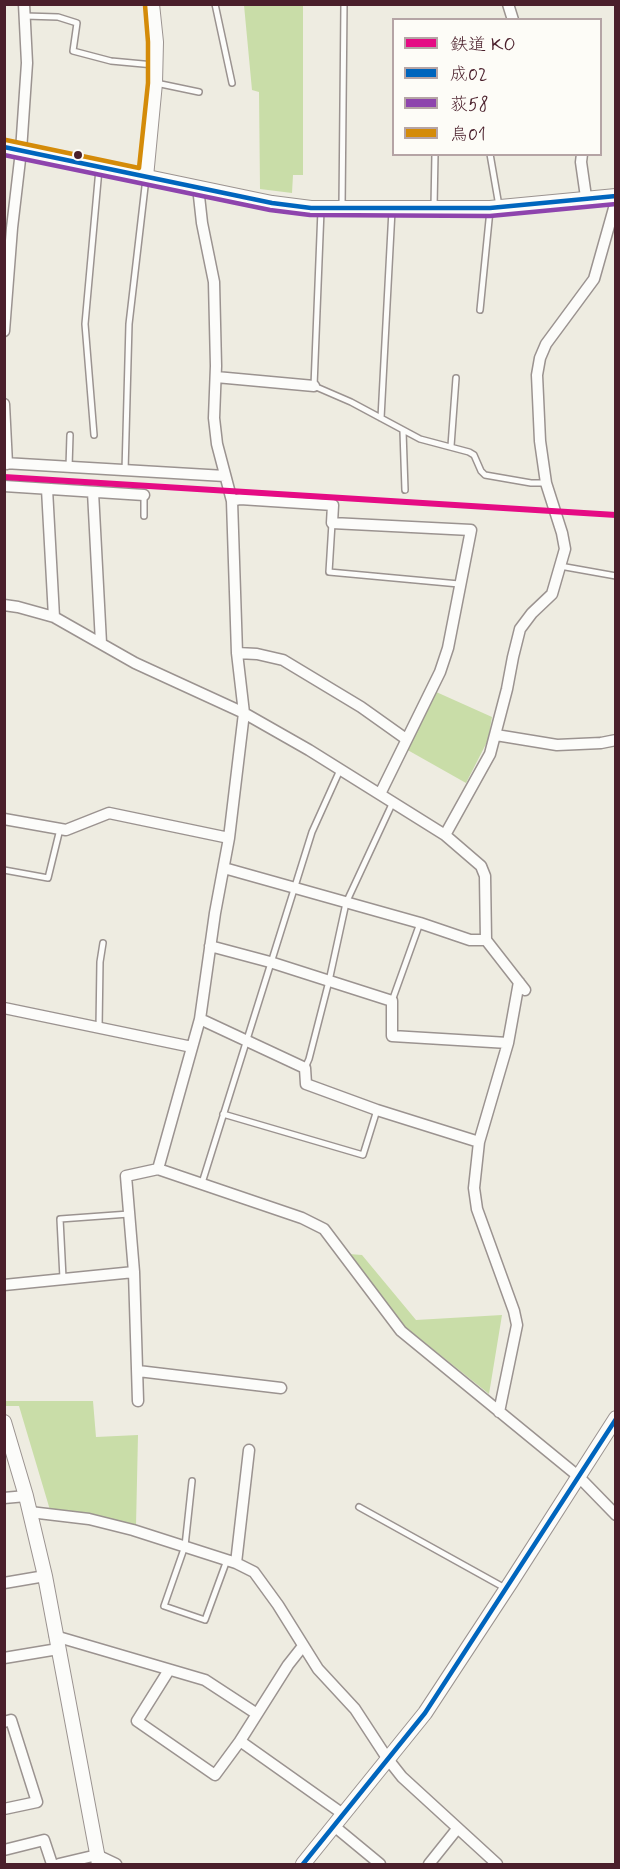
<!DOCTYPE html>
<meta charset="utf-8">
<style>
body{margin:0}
#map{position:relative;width:620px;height:1869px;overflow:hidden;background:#eeece1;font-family:Mynerve,"Klee One",sans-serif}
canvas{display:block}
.frame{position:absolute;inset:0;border:6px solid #4a1f2b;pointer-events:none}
.legend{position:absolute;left:392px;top:18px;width:210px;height:138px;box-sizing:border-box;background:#fdfcf7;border:2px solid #b5a4a5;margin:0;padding:8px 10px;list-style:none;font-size:18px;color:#4a1f2b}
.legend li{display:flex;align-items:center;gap:12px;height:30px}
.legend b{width:30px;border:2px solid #b5a4a5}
</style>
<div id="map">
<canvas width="620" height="1869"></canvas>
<div class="frame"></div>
<ul class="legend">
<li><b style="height:8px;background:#e50b84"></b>鉄道 KO</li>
<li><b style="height:8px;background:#0065bd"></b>成02</li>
<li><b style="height:8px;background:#8e44ad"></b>荻58</li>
<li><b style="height:8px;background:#d48b09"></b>烏01</li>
</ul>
</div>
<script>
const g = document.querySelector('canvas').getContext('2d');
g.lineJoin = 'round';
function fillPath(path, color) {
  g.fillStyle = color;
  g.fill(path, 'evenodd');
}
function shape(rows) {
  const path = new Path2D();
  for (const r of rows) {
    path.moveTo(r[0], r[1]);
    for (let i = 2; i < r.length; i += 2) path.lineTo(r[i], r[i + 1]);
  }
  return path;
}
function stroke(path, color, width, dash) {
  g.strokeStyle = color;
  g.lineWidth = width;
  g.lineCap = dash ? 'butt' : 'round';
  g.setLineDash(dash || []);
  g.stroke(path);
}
fillPath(shape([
 [244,5,303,5,303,175,293,175,292,193,260,189,259,92,252,90],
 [434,691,492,717,488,740,466,783,404,748],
 [349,1254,362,1255,416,1320,502,1315,489,1394,404,1326],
 [4,1401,93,1401,96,1437,138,1435,136,1526,112,1519,50,1510,19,1406,5,1406]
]), '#c9dda8');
const service = shape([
 [215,4,232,83],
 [25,16,58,17,77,23,73,51,111,61,154,65],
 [156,83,199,92],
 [490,154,499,206],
 [342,207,344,4],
 [434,207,435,154],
 [321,210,314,386,351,402,420,439,469,452,474,455,481,471,485,475,531,483,546,483],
 [480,310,490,210],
 [381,418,392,210],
 [403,431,405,490],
 [94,435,85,324,99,169],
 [451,446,456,378],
 [69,467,70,435],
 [125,471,129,324,146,178],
 [144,516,144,495],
 [332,523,329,572,459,584],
 [560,566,616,576],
 [4,870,48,878,60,829],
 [392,1001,420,923],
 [99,1028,100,962,103,943],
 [305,1068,309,1059,329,981,346,903,393,802],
 [223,1114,363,1155,377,1110],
 [202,1183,312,832,340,770],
 [63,1278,60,1219,129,1214],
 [192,1481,185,1546,164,1606,205,1620,227,1560],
 [359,1507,505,1588]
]);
const minor = shape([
 [508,4,513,20],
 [582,154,581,162,586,197],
 [4,331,12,228,21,151,27,63,24,4],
 [216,377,314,386],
 [4,404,7,464],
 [4,463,225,476],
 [4,486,144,495],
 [47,489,54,617],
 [93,492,101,643],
 [232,501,240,499,333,505,332,523,471,530,448,648,440,672,380,794],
 [4,605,18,607,54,617,135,663,244,713,309,750,445,835,481,866,485,876,486,940],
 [237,653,257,654,283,660,361,707,406,739],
 [496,735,557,745,601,743,616,740],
 [4,819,66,830,109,813,229,838],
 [445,835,490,754,507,689,513,657,520,629,532,613,552,594,565,549,562,533,546,483,540,441,537,375,540,358,546,344,594,279,616,201],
 [224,868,420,923,470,940,486,940,525,990],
 [210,946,270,962,392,1001,392,1036,508,1043],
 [4,1008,192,1047],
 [200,1019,305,1068,306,1084,377,1110,479,1142],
 [158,1169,200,1019,215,913,229,838,244,713,237,653,232,501,217,444,214,418,216,366,214,282,202,223,198,187],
 [4,1285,134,1272],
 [138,1371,281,1388],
 [138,1401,134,1272,126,1176,158,1169,302,1218,324,1229,401,1331,578,1476,616,1515],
 [499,1412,517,1325,514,1311,477,1209,474,1188,479,1142,508,1043,519,982],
 [4,1498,26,1496],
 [30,1512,89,1519,133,1530,236,1563,254,1572,278,1605,318,1669,355,1709,387,1758,402,1777,497,1864],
 [236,1563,249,1450],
 [4,1583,45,1576],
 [55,1636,205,1680,257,1714],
 [4,1658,58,1649],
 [169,1670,137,1721,215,1775,240,1741,343,1814],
 [4,1722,11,1720,37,1802,4,1809],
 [240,1741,288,1665,303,1646],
 [334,1826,380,1864],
 [4,1850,44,1840,52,1864],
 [59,1864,97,1855,116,1864],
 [429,1864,457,1829]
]);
const tertiary = shape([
 [4,147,272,203,311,208,490,208,616,196],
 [146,177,155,83,156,42,152,4],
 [4,1422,26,1496,45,1576,99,1864],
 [303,1864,425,1713,511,1582,616,1418]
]);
stroke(service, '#9b9390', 8);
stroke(minor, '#9b9390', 13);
stroke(tertiary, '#9b9390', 16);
stroke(service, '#fcfcfa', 5);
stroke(minor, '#fcfcfa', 10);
stroke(tertiary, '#fcfcfa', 14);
stroke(shape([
 [4,147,272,203,311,208,490,208,616,196],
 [303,1864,425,1713,616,1419]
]), '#0065bd', 4.5);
stroke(shape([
 [4,155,270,210,310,215,490,216,616,204]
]), '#8e44ad', 4.5);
stroke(shape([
 [6,140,139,168,148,83,148,42,145,5]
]), '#d48b09', 4.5);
stroke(shape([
 [4,477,616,515]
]), '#e50b84', 6);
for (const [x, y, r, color] of [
 [78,155,5,"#4a1f2b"]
]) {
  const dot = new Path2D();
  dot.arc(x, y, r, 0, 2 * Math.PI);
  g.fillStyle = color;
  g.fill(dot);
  stroke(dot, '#fdfcf7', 2);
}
</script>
